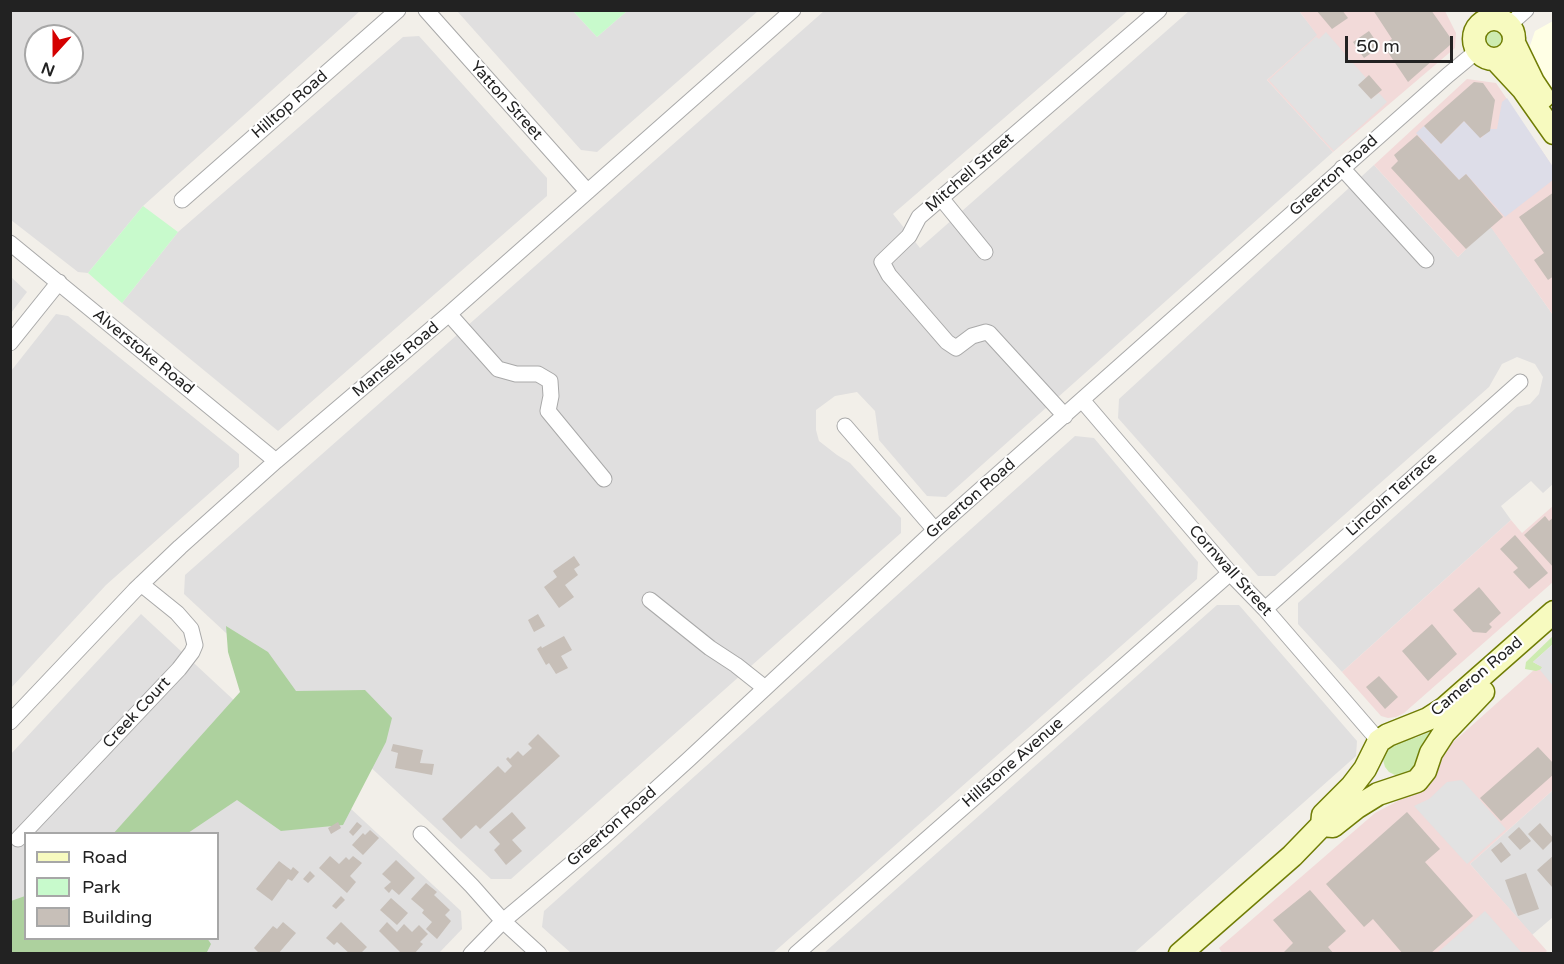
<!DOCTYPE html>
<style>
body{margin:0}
#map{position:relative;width:1564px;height:964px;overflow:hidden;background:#f2efe9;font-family:"Varela Round",sans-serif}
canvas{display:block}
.frame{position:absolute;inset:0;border:12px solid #222;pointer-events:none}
.legend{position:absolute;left:24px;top:832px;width:195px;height:108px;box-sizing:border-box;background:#fff;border:2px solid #a7a7a7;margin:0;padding:8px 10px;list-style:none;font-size:18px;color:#222}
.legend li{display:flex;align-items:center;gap:12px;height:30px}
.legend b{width:30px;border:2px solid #a7a7a7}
.north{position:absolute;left:24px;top:24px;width:60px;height:60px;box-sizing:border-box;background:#fff;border:2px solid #a7a7a7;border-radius:50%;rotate:201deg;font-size:16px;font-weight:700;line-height:24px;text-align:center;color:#222}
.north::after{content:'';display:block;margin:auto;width:21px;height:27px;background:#d40000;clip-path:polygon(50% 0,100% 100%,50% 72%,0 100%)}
.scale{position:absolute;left:1345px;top:36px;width:108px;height:27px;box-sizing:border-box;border:3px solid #222;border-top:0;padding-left:8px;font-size:18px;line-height:21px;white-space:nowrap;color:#222;-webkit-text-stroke:4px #fff;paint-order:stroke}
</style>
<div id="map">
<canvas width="1564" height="964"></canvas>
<div class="frame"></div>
<ul class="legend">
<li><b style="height:8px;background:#f7fabf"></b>Road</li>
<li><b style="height:16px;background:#c8facc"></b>Park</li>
<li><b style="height:16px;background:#c7bfb8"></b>Building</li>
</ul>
<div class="north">N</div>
<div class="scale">50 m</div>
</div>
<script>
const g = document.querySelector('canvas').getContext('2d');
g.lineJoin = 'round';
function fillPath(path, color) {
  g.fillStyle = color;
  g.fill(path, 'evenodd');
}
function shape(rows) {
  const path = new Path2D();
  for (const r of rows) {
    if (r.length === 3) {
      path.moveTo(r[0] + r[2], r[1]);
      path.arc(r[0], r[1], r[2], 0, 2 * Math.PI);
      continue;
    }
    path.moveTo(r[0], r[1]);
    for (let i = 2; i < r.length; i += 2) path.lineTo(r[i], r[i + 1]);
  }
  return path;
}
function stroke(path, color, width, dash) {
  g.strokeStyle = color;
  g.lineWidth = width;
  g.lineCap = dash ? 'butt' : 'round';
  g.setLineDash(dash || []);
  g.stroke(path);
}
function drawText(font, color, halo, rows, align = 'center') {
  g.font = font + ' "Varela Round",sans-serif';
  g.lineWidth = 4.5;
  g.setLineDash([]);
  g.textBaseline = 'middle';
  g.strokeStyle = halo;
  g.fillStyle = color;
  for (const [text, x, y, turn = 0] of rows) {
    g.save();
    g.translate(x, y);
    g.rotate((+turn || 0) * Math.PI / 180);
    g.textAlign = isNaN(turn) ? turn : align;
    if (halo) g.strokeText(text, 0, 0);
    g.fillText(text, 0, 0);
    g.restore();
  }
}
fillPath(shape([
 [10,11,360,11,143,206,88,273,78,272,11,220],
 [36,36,72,36,72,72,36,72],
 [457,11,573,11,597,37,627,11,758,11,597,152,581,150],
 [824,11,1128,11,893,214,920,248,1189,11,1299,11,1318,35,1267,80,1333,152,946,497,927,496,879,440,875,411,857,392,835,396,816,410,816,430,819,441,837,455,850,463,901,518,901,533,511,879,491,879,184,594,185,575],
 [419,36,547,178,547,196,278,431,122,303,178,232,403,37],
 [1374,165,1458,257,1490,225,1553,315,1553,484,1543,493,1531,481,1501,506,1511,520,1342,672,1298,624,1298,603,1517,407,1530,404,1539,394,1543,377,1535,364,1517,357,1502,364,1489,387,1275,576,1258,576,1118,418,1119,399],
 [10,276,27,292,11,313,10,313],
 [56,314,68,316,239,454,239,467,106,585,11,688,11,371],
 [1075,436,1094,438,1198,562,1197,579,773,953,571,953,542,927,544,911],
 [1217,605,1239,605,1357,741,1356,756,1134,953,824,953],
 [141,614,461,911,462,929,439,953,11,953,10,755],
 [26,834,218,834,218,938,26,938],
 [1553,790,1553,917,1532,935,1470,864]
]), '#e0dfdf');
fillPath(shape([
 [1302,11,1445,11,1456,33,1455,48,1333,152,1267,80,1317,35,1300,12],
 [1467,79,1496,83,1553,167,1553,315,1490,226,1458,257,1374,165],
 [1553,506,1553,582,1404,713,1396,717,1388,718,1381,716,1342,672,1511,520,1522,533],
 [1553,653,1553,790,1470,864,1547,951,1543,954,1223,954,1219,948,1375,813,1413,793,1441,753]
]), '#f2dad9');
fillPath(shape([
 [1553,21,1553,101,1525,60,1535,31]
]), '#ffffe5');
fillPath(shape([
 [1494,38,10],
 [1553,636,1553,644,1533,662,1542,667,1542,669,1536,671,1525,669,1526,662],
 [1434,730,1412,772,1399,777,1389,772,1385,767,1383,760,1388,747,1411,732,1415,738]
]), '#cdebb0');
fillPath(shape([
 [226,626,268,652,296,691,365,690,392,718,386,742,343,825,281,831,237,800,188,833,113,834,240,692,228,652],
 [25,896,26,938,207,938,211,944,206,954,11,953,11,901]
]), '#add19e');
fillPath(shape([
 [573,11,627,11,597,37],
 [143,206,178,232,122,303,88,273]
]), '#c8facc');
fillPath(shape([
 [1326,32,1366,78,1359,85,1371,99,1379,93,1387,102,1334,151,1269,80,1316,37,1319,39],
 [1553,644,1553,686,1540,670,1542,667,1533,662],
 [1462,780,1506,829,1467,864,1414,806,1429,799,1447,782],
 [1485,911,1522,953,1437,953]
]), '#e2e2e2');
fillPath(shape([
 [1507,98,1553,167,1553,180,1505,217,1466,174,1459,180,1416,133,1424,126,1441,144,1464,121,1481,138,1490,129,1497,129,1502,102]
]), '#dddde8');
fillPath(shape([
 [1316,10,1342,10,1348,18,1332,29],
 [1373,10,1431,10,1452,40,1450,45,1408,82,1383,45,1392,39],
 [1369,31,1380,47,1364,58,1353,42],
 [1369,75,1382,90,1371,99,1358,85],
 [1474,82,1483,83,1495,100,1490,131,1480,138,1464,121,1441,144,1424,126],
 [1417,135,1459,180,1466,174,1503,217,1466,249,1391,168,1398,161,1394,155],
 [1554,192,1554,276,1548,280,1534,260,1544,253,1519,217],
 [1545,516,1549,521,1554,517,1554,568,1524,535],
 [1515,535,1548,573,1529,589,1513,572,1518,568,1500,549],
 [574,556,580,565,574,569,578,575,565,585,574,597,559,608,544,587,557,577,553,571],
 [1479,587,1501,613,1489,624,1492,627,1486,633,1473,632,1453,610],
 [538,614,545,626,534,632,528,620],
 [1432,624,1457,654,1428,681,1402,651],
 [564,636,572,650,561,656,568,668,556,674,549,663,546,665,537,649,541,646,542,648],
 [1379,676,1398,697,1385,709,1366,687],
 [538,734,560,756,480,829,476,825,461,839,442,819,498,766,505,773,512,766,506,759,508,757,510,759,518,751,523,756,532,748,528,744],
 [393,744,423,750,420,763,434,764,432,775,395,768,398,753,391,751],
 [1538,747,1554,764,1554,774,1501,821,1480,798],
 [512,812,526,828,512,840,522,851,506,865,494,850,500,844,489,832],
 [1407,812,1440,849,1425,862,1473,916,1430,954,1403,954,1373,919,1364,927,1326,884],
 [338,822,341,828,331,834,328,828],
 [357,822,362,826,353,836,349,832],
 [1540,823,1554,839,1543,850,1528,834],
 [1519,827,1531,841,1520,850,1508,837],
 [370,830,379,838,363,855,352,845,363,833,365,835],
 [1501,842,1511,855,1501,863,1491,850],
 [1554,855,1554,886,1552,887,1537,870],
 [330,856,339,864,346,857,349,860,353,856,362,863,350,876,356,882,347,893,319,868],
 [396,860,415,878,399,895,392,889,389,893,384,888,391,882,382,874],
 [279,861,291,870,293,867,299,872,292,881,288,879,272,901,256,889],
 [310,871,315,876,308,883,303,879],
 [1526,873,1539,909,1518,916,1505,880],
 [426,883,437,892,434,895,450,910,445,915,451,921,437,939,426,929,432,922,422,913,424,910,411,899],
 [1310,890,1346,931,1328,947,1334,954,1282,954,1293,943,1273,920],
 [341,896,345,900,336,909,332,906],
 [391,898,408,913,397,925,380,910],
 [283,922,296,933,278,954,260,954,254,948,273,926,277,929],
 [341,922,367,947,360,954,350,954,337,942,334,945,326,938],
 [387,922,397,932,404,924,412,932,419,925,428,934,420,942,423,944,414,954,402,954,379,931]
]), '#c7bfb8');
const street = shape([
 [426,10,587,191],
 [1509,25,1526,10],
 [1342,168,1426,260],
 [941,198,985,252],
 [182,200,398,10],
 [10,243,276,461],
 [449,314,498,369,516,374,538,374,550,381,551,396,548,411,604,479],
 [10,343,59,282],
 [1082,400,1230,573,1265,609,1379,741],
 [1065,416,989,333,986,332,972,336,956,348,947,342,889,275,882,262,909,236,919,217,1159,10],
 [845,426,935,530],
 [650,600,710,648,736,665,765,688],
 [1265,609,1520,382],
 [10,722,135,590,180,547,276,461,449,314,793,10],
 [421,834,472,886,503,921,539,954],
 [18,839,179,669,192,652,195,645,191,629,177,613,141,584],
 [471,954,503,921,603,837,688,760,935,530,1448,75,1477,51],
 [796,954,1230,573]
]);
const secondary = shape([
 [1494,39,20],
 [1514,43,1533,82,1543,97],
 [1496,60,1523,89,1554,133],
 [1322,825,1333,826,1357,807,1378,794,1417,781,1425,771,1431,753,1444,733,1483,692],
 [1180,954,1292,856,1322,825,1323,815,1352,786,1365,769,1379,741,1388,735,1428,719,1445,708,1554,612]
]);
stroke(street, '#a9a9a9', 17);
stroke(secondary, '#707d05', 25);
stroke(street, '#fff', 15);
stroke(secondary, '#f7fabf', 22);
drawText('16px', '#222', '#fff', [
 ["Yatton Street",506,101,48],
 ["Hilltop Road",290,105,-41],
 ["Mitchell Street",970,173,-41],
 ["Greerton Road",1334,176,-42],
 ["Alverstoke Road",143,352,39],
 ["Mansels Road",396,360,-40],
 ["Lincoln Terrace",1392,495,-42],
 ["Greerton Road",971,499,-41],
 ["Cornwall Street",1230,571,48],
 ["Cameron Road",1477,677,-40],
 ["Creek Court",137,713,-47],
 ["Hillstone Avenue",1013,763,-41],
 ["Greerton Road",612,827,-41]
]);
</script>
